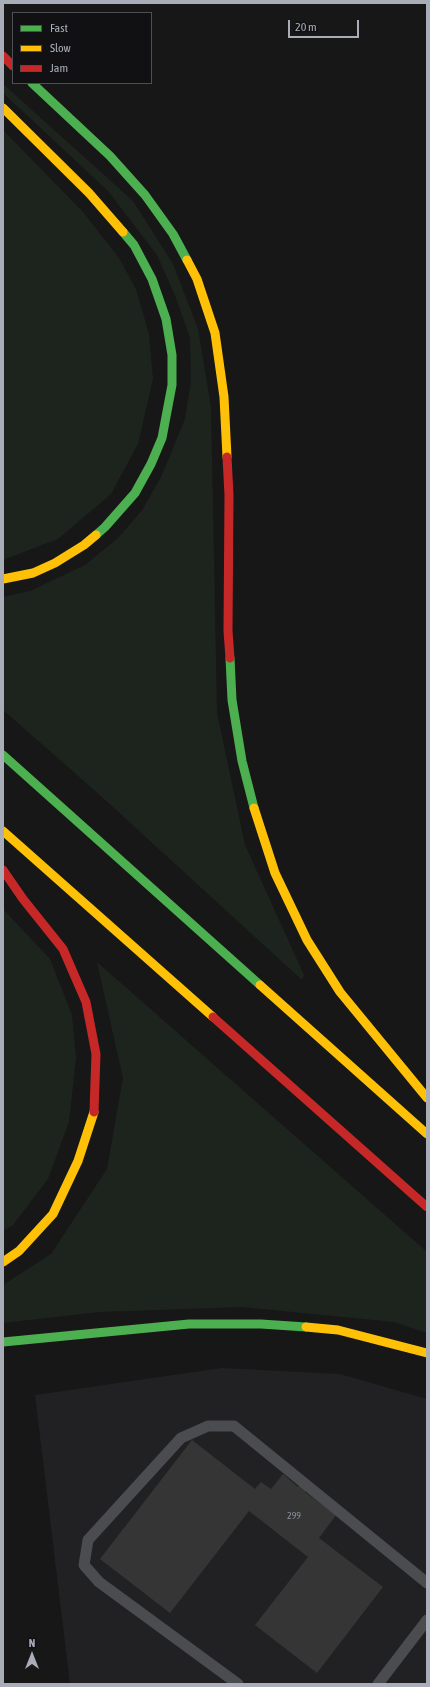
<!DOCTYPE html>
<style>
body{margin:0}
#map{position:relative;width:430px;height:1687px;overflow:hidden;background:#171717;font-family:"Asap Condensed",sans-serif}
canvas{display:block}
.frame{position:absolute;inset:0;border:4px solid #a8adb8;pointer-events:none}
.legend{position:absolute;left:12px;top:12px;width:140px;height:72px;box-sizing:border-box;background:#111113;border:1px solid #4d4f55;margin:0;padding:5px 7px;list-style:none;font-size:12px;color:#a8adb8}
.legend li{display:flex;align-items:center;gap:8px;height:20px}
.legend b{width:20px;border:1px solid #4d4f55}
.north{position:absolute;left:12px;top:1635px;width:40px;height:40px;-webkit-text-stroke:3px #111113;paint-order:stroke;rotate:0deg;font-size:11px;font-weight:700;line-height:16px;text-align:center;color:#a8adb8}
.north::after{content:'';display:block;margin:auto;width:14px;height:18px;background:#a8adb8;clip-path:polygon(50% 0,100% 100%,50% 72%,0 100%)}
.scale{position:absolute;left:288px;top:20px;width:71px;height:18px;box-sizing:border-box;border:2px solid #a8adb8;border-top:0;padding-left:5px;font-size:12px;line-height:14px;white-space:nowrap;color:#a8adb8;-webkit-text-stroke:3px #111113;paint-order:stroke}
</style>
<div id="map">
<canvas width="430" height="1687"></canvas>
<div class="frame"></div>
<ul class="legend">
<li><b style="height:5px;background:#4caf50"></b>Fast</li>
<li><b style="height:5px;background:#ffc107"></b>Slow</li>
<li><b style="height:5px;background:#c62828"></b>Jam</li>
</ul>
<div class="north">N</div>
<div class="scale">20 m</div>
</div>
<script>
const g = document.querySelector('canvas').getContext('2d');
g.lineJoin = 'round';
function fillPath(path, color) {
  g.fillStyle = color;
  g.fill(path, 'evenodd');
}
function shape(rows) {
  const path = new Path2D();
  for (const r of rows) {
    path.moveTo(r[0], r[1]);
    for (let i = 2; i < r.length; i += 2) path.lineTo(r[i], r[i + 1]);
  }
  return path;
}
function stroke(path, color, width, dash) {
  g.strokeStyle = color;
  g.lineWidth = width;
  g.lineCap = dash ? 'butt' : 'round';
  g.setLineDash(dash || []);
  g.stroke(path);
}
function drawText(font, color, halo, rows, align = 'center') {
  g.font = font + ' "Asap Condensed",sans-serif';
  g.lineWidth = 4;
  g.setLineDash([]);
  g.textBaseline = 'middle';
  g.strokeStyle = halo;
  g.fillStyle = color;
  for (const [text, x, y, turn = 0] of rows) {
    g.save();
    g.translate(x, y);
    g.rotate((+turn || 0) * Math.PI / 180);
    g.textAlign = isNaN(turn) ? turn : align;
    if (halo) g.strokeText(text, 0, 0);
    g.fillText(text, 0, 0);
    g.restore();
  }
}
fillPath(shape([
 [222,1368,340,1374,427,1399,427,1684,70,1684,35,1395]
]), '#212123');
fillPath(shape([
 [3,84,133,201,173,264,198,329,211,407,217,713,245,845,304,975,302,980,102,797,3,710,3,597,30,591,85,565,118,538,143,509,162,475,185,419,191,381,190,338,176,298,157,255,108,191,3,93],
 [3,130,83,212,119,258,136,289,149,334,153,379,138,444,111,494,58,539,3,560],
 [3,909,50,959,72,1015,76,1057,69,1122,48,1179,13,1225,3,1231],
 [97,962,427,1252,427,1333,394,1322,242,1307,99,1312,3,1323,3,1285,51,1254,107,1169,123,1078]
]), '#1d241e');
fillPath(shape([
 [192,1440,255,1489,261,1482,271,1489,283,1474,298,1487,301,1483,308,1489,305,1492,336,1515,319,1538,383,1587,317,1673,255,1625,308,1557,249,1511,170,1613,100,1559]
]), '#353536');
stroke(shape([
 [238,1684,99,1582,84,1565,88,1540,181,1438,208,1426,234,1426,427,1583],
 [378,1684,427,1620]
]), '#4b4c50', 11);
stroke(shape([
 [32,83,110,156,145,195,173,234,187,260],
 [96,535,105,527,135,493,151,464,162,438,172,385,172,355,166,319,152,279,134,245,123,232],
 [230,658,232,700,242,761,254,808],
 [3,755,260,985],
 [3,1342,189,1324,261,1324,306,1327]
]), '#4caf50', 9);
stroke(shape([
 [3,108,89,193,123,232],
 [187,260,197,279,215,333,224,397,227,457],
 [3,579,33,573,55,563,84,545,96,535],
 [254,808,275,873,307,940,340,992,427,1098],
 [3,831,213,1017],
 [260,985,427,1134],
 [3,1262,19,1251,53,1214,78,1161,94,1112],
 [306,1327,338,1330,427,1353]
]), '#ffc107', 9);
stroke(shape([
 [3,56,13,66],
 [227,457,229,495,228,631,230,658],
 [3,870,23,899,63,949,86,1002,96,1054,94,1112],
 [213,1017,427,1207]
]), '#c62828', 9);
drawText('10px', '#8b8f98', null, [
 ["299",294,1516]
]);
</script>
